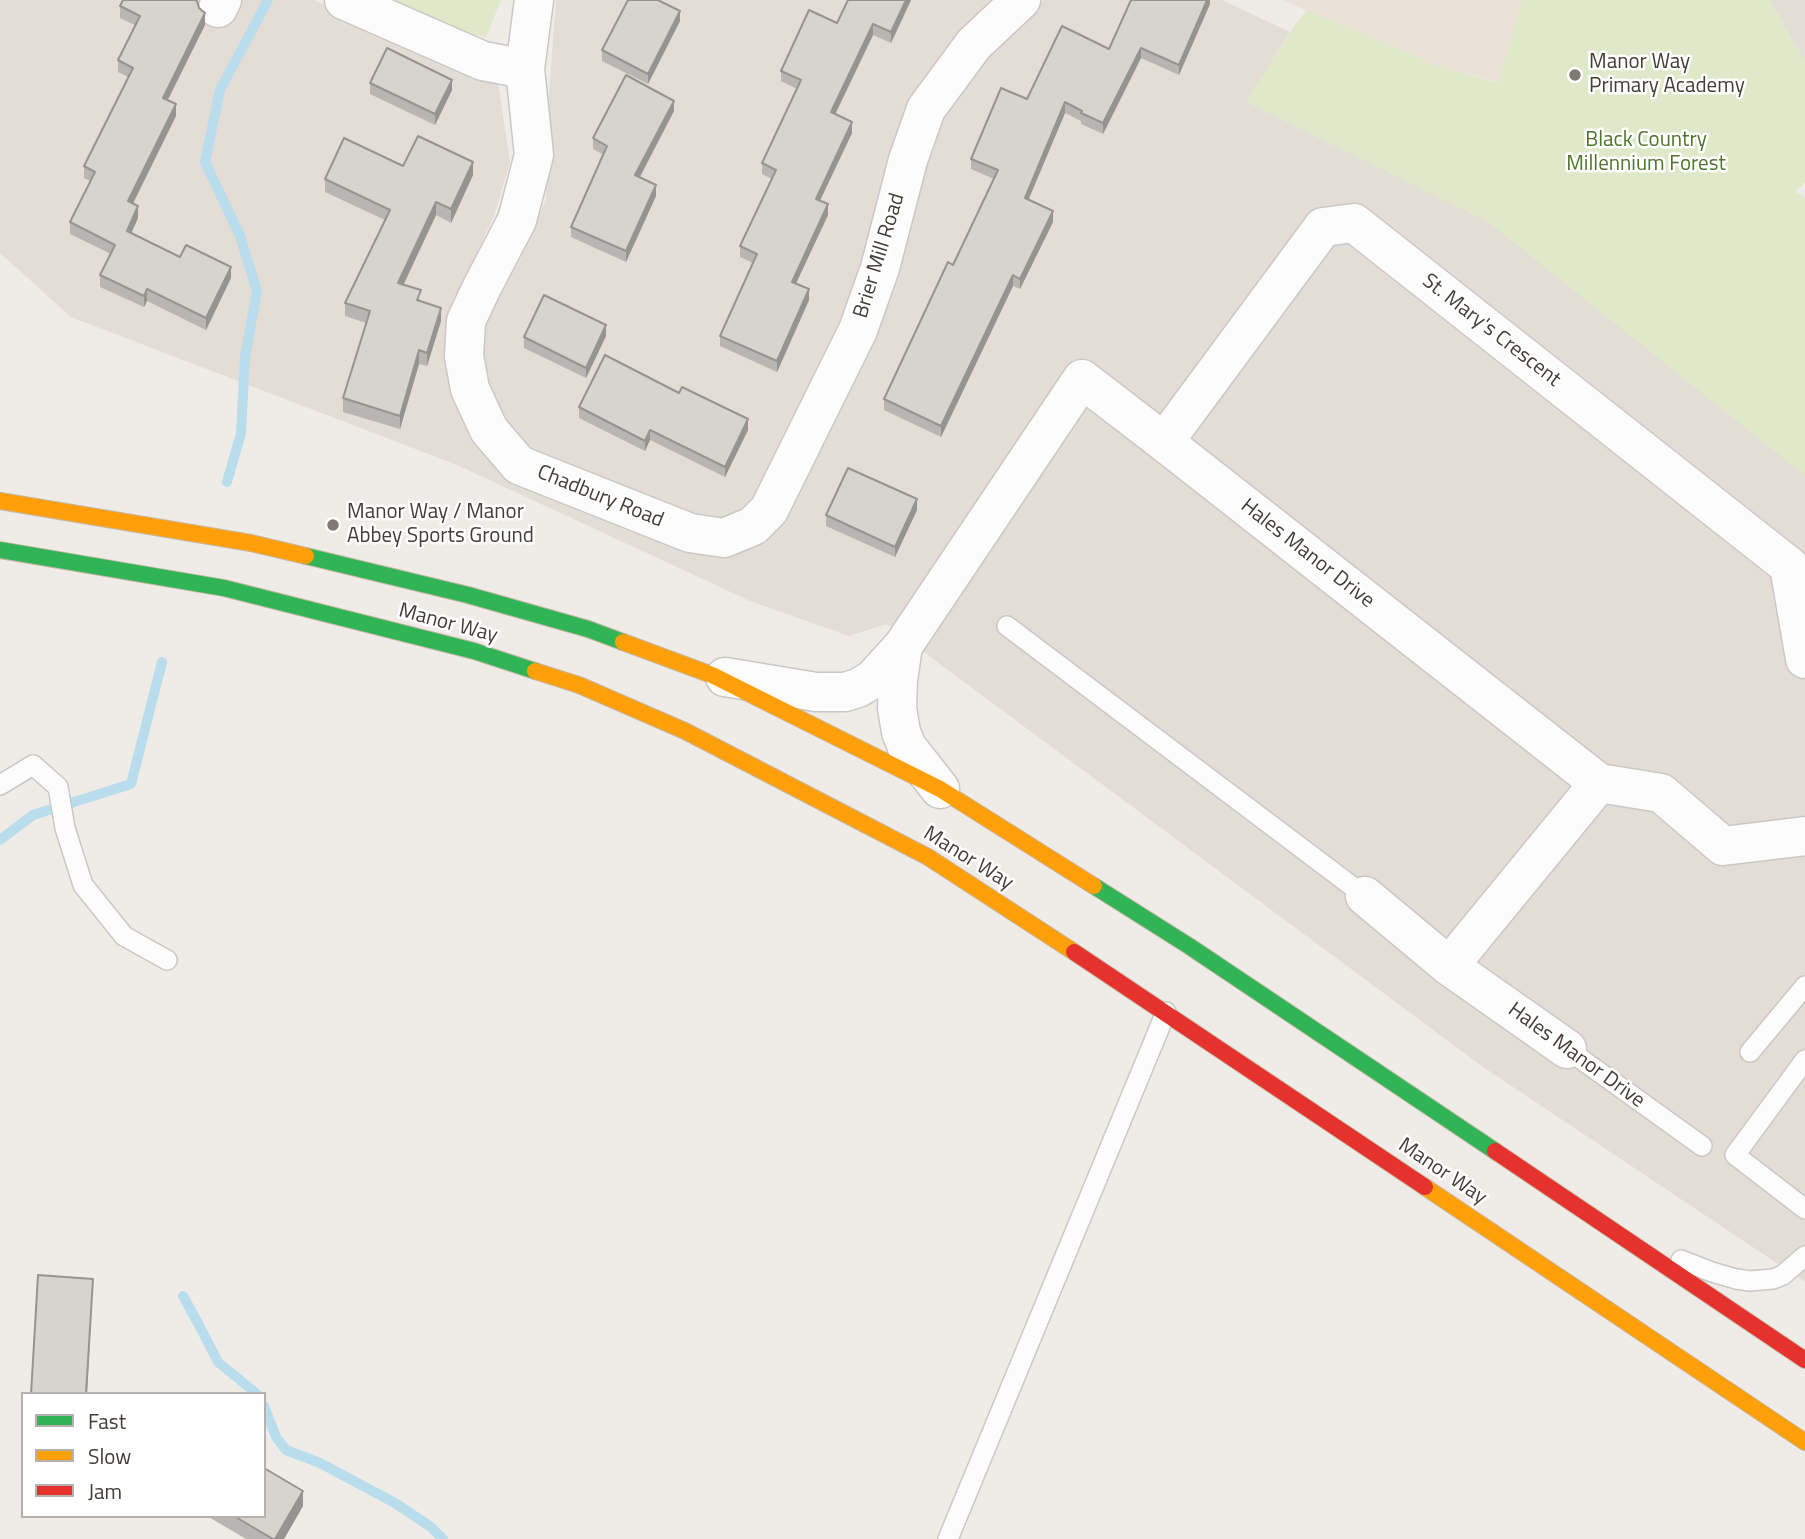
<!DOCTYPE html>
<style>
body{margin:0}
#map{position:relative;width:1805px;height:1539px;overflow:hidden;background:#efece8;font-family:"Titillium Web",sans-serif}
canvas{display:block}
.legend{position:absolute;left:21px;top:1392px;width:245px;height:126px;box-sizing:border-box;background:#fff;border:2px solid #b4b1ae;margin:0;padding:9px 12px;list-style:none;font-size:21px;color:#443d35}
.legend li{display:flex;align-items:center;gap:14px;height:35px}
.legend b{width:35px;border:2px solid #b4b1ae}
</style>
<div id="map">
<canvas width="1805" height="1539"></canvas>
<ul class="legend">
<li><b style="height:9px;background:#30b455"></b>Fast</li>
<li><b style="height:9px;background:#ff9f0a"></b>Slow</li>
<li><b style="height:9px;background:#e5322d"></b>Jam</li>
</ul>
</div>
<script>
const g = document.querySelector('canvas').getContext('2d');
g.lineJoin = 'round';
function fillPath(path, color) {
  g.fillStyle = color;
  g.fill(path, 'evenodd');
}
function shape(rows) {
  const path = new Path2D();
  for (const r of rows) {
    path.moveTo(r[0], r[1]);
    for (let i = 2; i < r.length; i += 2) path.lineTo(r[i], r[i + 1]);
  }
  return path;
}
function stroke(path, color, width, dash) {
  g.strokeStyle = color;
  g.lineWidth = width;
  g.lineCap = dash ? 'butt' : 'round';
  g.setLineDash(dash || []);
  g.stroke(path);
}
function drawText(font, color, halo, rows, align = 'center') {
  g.font = font + ' "Titillium Web",sans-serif';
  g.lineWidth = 5;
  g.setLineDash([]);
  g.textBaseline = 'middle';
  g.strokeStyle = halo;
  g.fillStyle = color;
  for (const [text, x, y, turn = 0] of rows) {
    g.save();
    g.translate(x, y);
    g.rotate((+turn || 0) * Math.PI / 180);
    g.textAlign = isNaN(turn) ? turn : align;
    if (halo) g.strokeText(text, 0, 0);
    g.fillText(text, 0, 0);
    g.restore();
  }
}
fillPath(shape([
 [0,0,314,0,498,82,510,162,494,216,478,250,517,267,546,199,548,107,556,0,1001,0,988,47,1044,0,1222,0,1290,32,1247,102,1777,364,1805,400,1805,1282,1483,1067,886,624,849,636,750,601,457,465,71,317,0,253],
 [1770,0,1805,0,1805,57,1803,59]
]), '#e3ddd5');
fillPath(shape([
 [1282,0,1655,0,1705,139,1439,66]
]), '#eae2d7');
fillPath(shape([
 [382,0,501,0,486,37,452,31],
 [1523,0,1770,0,1803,58,1805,57,1805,182,1795,192,1805,198,1805,476,1488,222,1246,102,1297,22,1307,10,1439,66,1498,83]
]), '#dfe8c9');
stroke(shape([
 [227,482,241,433,245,357,257,291,240,236,205,162,220,90,268,0],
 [0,840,33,815,131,784,162,662],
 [183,1296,199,1325,218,1362,257,1394],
 [264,1406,276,1437,286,1450,320,1463,395,1503,431,1527,443,1539]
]), '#b9ddec', 10);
const lane = shape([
 [1007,626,1365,896],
 [0,785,33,765,58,787,65,828,83,885,124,936,167,960],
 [1567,1049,1702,1146],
 [1750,1052,1805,986],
 [1805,1060,1735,1155,1805,1209],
 [1681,1260,1712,1272,1736,1279,1750,1281,1773,1279,1783,1275,1805,1256],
 [948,1539,1166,1012]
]);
const street = shape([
 [344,0,483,61,525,69],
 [534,0,525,69,534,155,517,220,481,289,466,321,464,356,470,389,489,430,519,465,690,533,724,538,753,526,769,510,858,330,880,268,908,160,926,109,974,44,1021,0],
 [218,8,222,0],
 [1164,442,1323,227,1354,223,1789,566,1805,659],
 [903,646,898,680,897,708,901,732,907,747,940,789],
 [725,677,816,692,845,692,858,688,873,679,903,646,1082,379,1164,442,1599,783,1449,966,1365,896],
 [1599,783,1661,793,1723,846,1805,836],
 [1449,966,1567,1049]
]);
const fast = shape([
 [0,550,224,588,474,651,535,671],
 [306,556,468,595,588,629,623,642],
 [1094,886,1189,946,1495,1151]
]);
const slow = shape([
 [0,501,251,543,306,556],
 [623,642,712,675,940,789,1094,886],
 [535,671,579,685,685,731,928,857,1074,952],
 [1425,1187,1805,1442]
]);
const jam = shape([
 [1074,952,1425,1187],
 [1495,1151,1805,1360]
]);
stroke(lane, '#cbc8c4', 22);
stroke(street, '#cbc8c4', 41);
stroke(fast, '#c6b7a4', 18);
stroke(slow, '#c6b7a4', 18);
stroke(jam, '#c6b7a4', 18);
stroke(lane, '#fdfcfc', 19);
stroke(street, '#fdfcfc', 38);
stroke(fast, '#30b455', 16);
stroke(slow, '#ff9f0a', 16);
stroke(jam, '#e5322d', 16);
fillPath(shape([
 [848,0,911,0,891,43,873,35,835,114,852,133,820,200,828,215,796,283,809,300,777,372,720,346,720,336,753,263,740,257,740,246,772,179,762,174,762,163,797,89,781,81,781,71,837,23],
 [1210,0,1210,4,1179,75,1141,58,1103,134,1081,124,1081,121,1065,113,1028,200,1053,222,1020,289,1013,286,941,437,884,410,884,399,953,265,994,179,971,169,971,159,1027,99,1109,49],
 [120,6,205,25,168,100,176,116,133,204,138,218,131,233,180,257,231,278,206,330,147,301,144,307,100,287,100,275,111,254,70,234,70,222,90,181,84,178,84,166,128,77,118,72,118,60,135,25,120,18],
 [680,21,648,84,602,61,602,50],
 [370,83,452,90,435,125,370,94],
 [674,111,640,177,656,196,626,262,571,237,571,227,604,155,593,149,593,138],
 [403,166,473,175,451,223,436,215,404,284,441,321,427,366,419,364,400,429,343,412,343,398,366,323,345,316,345,303,385,220,325,192,325,179],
 [606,336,586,378,524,348,524,337],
 [579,407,748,430,725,477,650,440,645,451,579,418],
 [917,510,895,557,826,526,826,515],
 [303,1506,284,1539,246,1539,207,1516,264,1516]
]), '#b9b5b2');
fillPath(shape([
 [906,0,911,0,891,43,891,32],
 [1207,0,1210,0,1210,4,1179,75,1179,65],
 [680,11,680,21,648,84,648,74],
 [205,13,205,25,163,109,163,98],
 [873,24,873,35,831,123,831,112],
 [1141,48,1141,58,1103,134,1103,123],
 [452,80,452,90,435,125,435,114],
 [674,101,674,111,635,186,635,175],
 [1065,102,1065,113,1025,208,1025,198],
 [176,104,176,116,128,213,128,201],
 [852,122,852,133,816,209,816,199],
 [473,162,473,175,451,223,451,209],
 [656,185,656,196,626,262,626,251],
 [436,202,436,215,398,296,398,283],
 [828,204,828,215,792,292,792,282],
 [138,206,138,218,127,243,127,231],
 [1053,211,1053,222,1020,289,1020,279],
 [231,267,231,278,206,330,206,318],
 [1013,275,1013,286,941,437,941,426],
 [147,289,147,301,144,307,144,296],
 [809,289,809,300,777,372,777,361],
 [441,308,441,321,427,366,427,353],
 [606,325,606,336,586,378,586,368],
 [419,350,419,364,400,429,400,416],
 [748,419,748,430,725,477,725,467],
 [650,430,650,440,645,451,645,441],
 [917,499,917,510,895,557,895,547],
 [93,1279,87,1394,86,1394],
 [303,1491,303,1506,284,1539,275,1539]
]), '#969491');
const building = shape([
 [123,0,195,0,197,1,199,8,205,13,163,98,176,104,128,201,138,206,127,231,180,257,186,245,231,267,206,318,147,289,144,296,100,275,115,245,70,222,95,172,84,166,133,68,118,60,140,16,120,6,123,0],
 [628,0,658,0,680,11,648,74,602,50,628,0],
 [848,0,906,0,891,32,873,24,831,112,852,122,816,199,828,204,792,282,809,289,777,361,720,336,757,254,740,246,776,170,762,163,801,80,781,71,809,10,837,23,848,0],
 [1131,0,1207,0,1179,65,1141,48,1103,123,1081,113,1082,111,1065,102,1025,198,1053,211,1020,279,1013,275,941,426,884,399,948,262,953,265,998,170,971,159,1001,88,1027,99,1062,26,1109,49,1131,0],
 [387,48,452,80,435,114,370,83,387,48],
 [626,75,674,101,635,175,656,185,626,251,571,227,607,146,593,138,626,75],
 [418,136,473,162,451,209,436,202,398,283,421,290,417,300,441,308,427,353,419,350,400,416,343,398,370,311,345,303,390,210,325,179,344,138,403,166,418,136],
 [544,295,606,325,586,368,524,337,544,295],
 [605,355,679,393,682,387,748,419,725,467,650,430,645,441,579,407,605,355],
 [848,468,917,499,895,547,826,515,848,468],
 [38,1275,93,1279,86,1394,31,1394,38,1275],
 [264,1468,303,1491,275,1539,273,1539,234,1516,264,1516,264,1468]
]);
fillPath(building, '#d7d3cf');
stroke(building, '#969491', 2);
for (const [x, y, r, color] of [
 [1575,75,7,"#807a74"],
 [333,525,7,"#807a74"]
]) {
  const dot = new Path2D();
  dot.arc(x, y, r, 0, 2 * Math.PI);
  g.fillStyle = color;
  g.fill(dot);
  stroke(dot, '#fff', 2.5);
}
drawText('21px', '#443d35', '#fff', [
 ["Manor Way",1589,63],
 ["Primary Academy",1589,87],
 ["Manor Way / Manor",347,513],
 ["Abbey Sports Ground",347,537]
], 'left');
drawText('21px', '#4d742a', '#fff', [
 ["Black Country",1646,141],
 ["Millennium Forest",1646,165]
]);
drawText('21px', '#443d35', '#fff', [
 ["Brier Mill Road",880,256,-73],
 ["St. Mary's Crescent",1491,331,38],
 ["Chadbury Road",600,497,22],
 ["Hales Manor Drive",1307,554,38],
 ["Manor Way",448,624,15],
 ["Manor Way",968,859,32],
 ["Hales Manor Drive",1576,1056,36],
 ["Manor Way",1442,1172,34]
]);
</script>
